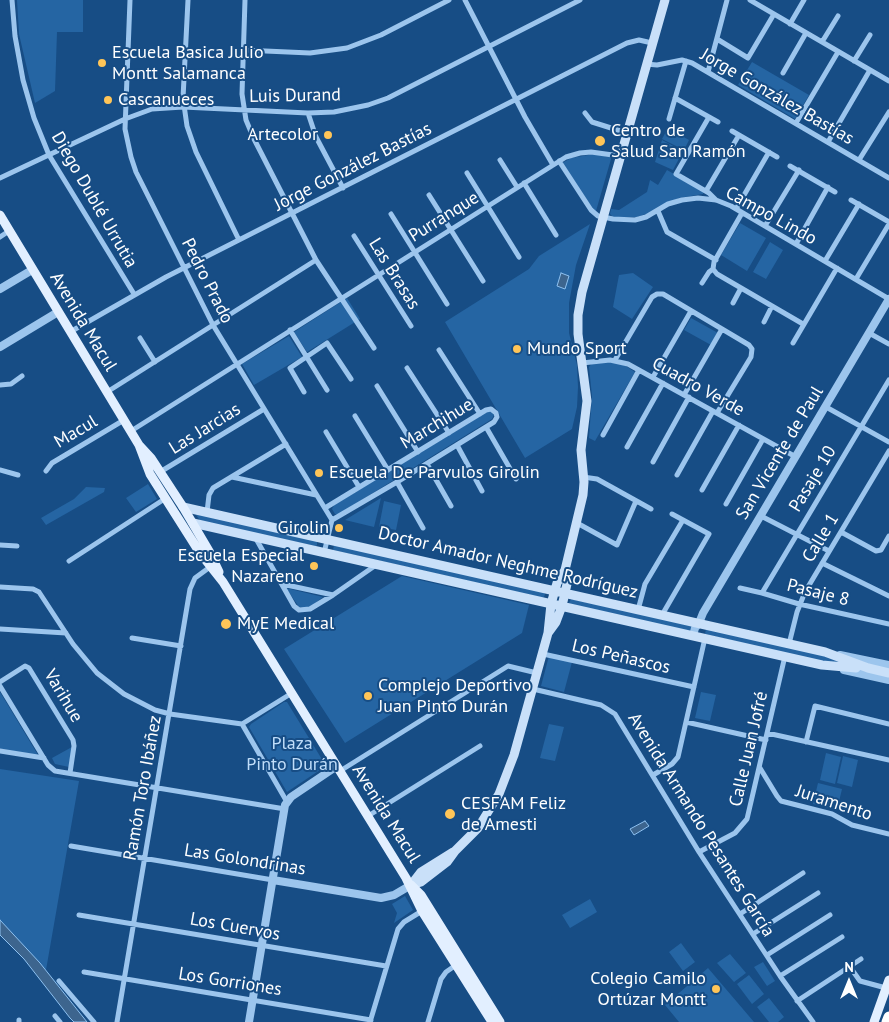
<!DOCTYPE html>
<meta charset="utf-8">
<style>
body{margin:0}
#map{position:relative;width:889px;height:1022px;overflow:hidden;background:#174d85;font-family:"PT Sans",sans-serif}
canvas{display:block}
.north{position:absolute;left:824px;top:957px;width:50px;height:50px;-webkit-text-stroke:4px #174d85;paint-order:stroke;rotate:0deg;font-size:14px;font-weight:700;line-height:20px;text-align:center;color:#fff}
.north::after{content:'';display:block;margin:auto;width:18px;height:22px;background:#fff;clip-path:polygon(50% 0,100% 100%,50% 72%,0 100%)}
</style>
<div id="map">
<canvas width="889" height="1022"></canvas>
<div class="north">N</div>
</div>
<script>
const g = document.querySelector('canvas').getContext('2d');
g.lineJoin = 'round';
function fillPath(path, color) {
  g.fillStyle = color;
  g.fill(path, 'evenodd');
}
function shape(rows) {
  const path = new Path2D();
  for (const r of rows) {
    path.moveTo(r[0], r[1]);
    for (let i = 2; i < r.length; i += 2) path.lineTo(r[i], r[i + 1]);
  }
  return path;
}
function stroke(path, color, width, dash) {
  g.strokeStyle = color;
  g.lineWidth = width;
  g.lineCap = dash ? 'butt' : 'round';
  g.setLineDash(dash || []);
  g.stroke(path);
}
function drawText(font, color, halo, rows, align = 'center') {
  g.font = font + ' "PT Sans",sans-serif';
  g.lineWidth = 4;
  g.setLineDash([]);
  g.textBaseline = 'middle';
  g.strokeStyle = halo;
  g.fillStyle = color;
  for (const [text, x, y, turn = 0] of rows) {
    g.save();
    g.translate(x, y);
    g.rotate((+turn || 0) * Math.PI / 180);
    g.textAlign = isNaN(turn) ? turn : align;
    if (halo) g.strokeText(text, 0, 0);
    g.fillText(text, 0, 0);
    g.restore();
  }
}
fillPath(shape([
 [17,0,83,0,83,32,57,32,55,91,35,103,19,34],
 [752,62,809,95,795,119,738,85],
 [668,128,689,140,684,150,662,139],
 [662,140,683,151,673,170,655,162],
 [594,154,610,157,611,159,596,211,592,210,562,163,571,158],
 [667,170,704,191,703,194,679,198,652,212,637,217,613,217,610,214,611,209,619,210,647,192,650,180,658,185],
 [740,223,766,238,747,271,721,255],
 [590,224,576,265,569,303,569,333,577,365,578,387,577,407,572,429,525,458,445,322,529,269,539,256],
 [770,242,783,250,766,279,753,272],
 [633,273,653,287,632,319,613,307,619,275],
 [347,298,360,319,307,352,294,332],
 [691,318,718,333,711,345,684,330],
 [289,336,302,357,254,385,242,364],
 [614,362,626,366,635,372,595,441,589,438,592,396,589,367,592,363],
 [491,411,494,415,492,419,339,514,335,514,332,509,334,505,487,412],
 [148,484,157,499,136,512,126,498],
 [86,487,105,488,104,492,46,525,41,518,74,499],
 [381,498,374,527,345,520],
 [384,501,401,505,396,530,379,527],
 [194,512,317,541,317,545,316,546,201,522],
 [334,545,544,592,545,595,543,598,333,550],
 [402,576,529,605,522,633,345,743,284,649],
 [286,588,323,597,309,608,299,607],
 [571,599,692,625,690,632,571,605,569,603],
 [706,629,828,655,845,662,826,663,705,634],
 [549,656,572,662,564,692,541,686],
 [0,692,38,755,0,749],
 [701,692,716,695,710,721,695,718],
 [284,702,287,702,326,766,287,792,249,727,251,724],
 [549,724,564,727,555,761,540,758],
 [72,747,69,767,55,764,52,758],
 [826,753,841,757,835,784,820,780],
 [843,756,858,760,852,787,837,783],
 [0,769,79,781,46,970,0,920],
 [818,783,842,789,837,810,813,804],
 [405,896,413,910,394,923,397,913,392,904],
 [590,899,597,912,570,928,562,915],
 [681,943,695,962,683,971,669,952],
 [730,954,746,973,734,982,717,963],
 [763,962,775,981,767,986,754,967],
 [708,968,754,1022,679,1022,665,1005],
 [749,975,764,994,752,1004,737,984],
 [769,998,784,1017,778,1022,769,1022,757,1007]
]), '#2565a3');
const water = shape([
 [561,273,569,276,565,289,557,286,561,273],
 [645,821,649,826,634,835,630,829,645,821],
 [0,920,40,963,87,1022,74,1022,70,1018,24,959,0,935,0,920]
]);
fillPath(water, '#3d658e');
stroke(water, '#8ec1f0', 1);
stroke(shape([
 [12,0,15,36,23,80,34,118,49,155,134,294],
 [130,0,125,129,131,157,136,172,213,325,332,520,324,553],
 [188,0,183,98,187,126,196,152,239,240],
 [245,0,242,94,246,120,254,139,316,260,374,348],
 [465,0,525,117,553,165],
 [750,0,889,81],
 [790,24,804,0],
 [717,39,748,58,774,14],
 [822,42,838,16],
 [243,50,310,53,347,48,381,35,449,0],
 [854,61,870,35],
 [646,64,657,65,682,60,692,63,889,178],
 [708,72,727,0],
 [783,73,806,33],
 [675,98,718,122],
 [308,113,316,137,343,188],
 [585,113,592,122,627,133],
 [709,117,676,174,709,193,716,200],
 [669,119,686,61],
 [796,123,838,52],
 [732,131,777,157],
 [828,142,870,70],
 [500,160,517,187],
 [859,160,889,112],
 [559,161,591,210,598,216,613,219,635,220,646,217,668,204,682,200,698,198,716,200,731,206,889,299],
 [790,166,835,192],
 [467,173,519,257],
 [0,178,125,119,152,109,183,107,308,113,334,112,368,105,388,98,580,0],
 [524,183,556,235],
 [706,191,739,135],
 [429,195,483,281],
 [851,200,889,222],
 [736,209,769,152],
 [658,211,667,232,716,260],
 [391,214,447,304],
 [765,226,799,170],
 [354,236,411,326],
 [0,237,9,231],
 [796,244,828,187],
 [825,261,859,204],
 [713,269,717,274,803,324],
 [856,279,889,224],
 [702,283,709,272,713,269,714,262,742,213],
 [733,303,741,288],
 [764,322,772,306],
 [290,330,327,390],
 [70,332,166,277,627,43,639,40,652,43],
 [869,333,889,344],
 [140,338,155,362],
 [793,343,837,268],
 [439,350,480,414],
 [615,360,652,297,657,294,663,294,749,345,752,349,751,357,717,413],
 [582,363,610,360,628,364,796,457],
 [407,368,449,433],
 [653,377,691,311],
 [0,385,11,384,22,376],
 [377,386,418,452],
 [107,392,316,260],
 [304,392,290,368,327,343,351,379],
 [684,395,722,329],
 [826,407,889,442],
 [355,416,388,470],
 [486,427,516,479],
 [131,431,566,157,580,153,591,152,620,156],
 [326,432,359,487],
 [603,435,639,370],
 [457,445,482,491],
 [627,447,663,383],
 [653,462,689,397],
 [427,464,451,506],
 [0,470,18,475],
 [46,471,52,463,124,420],
 [160,472,264,409],
 [677,475,713,411],
 [232,477,316,495],
 [583,477,597,479,651,509],
 [397,482,423,528],
 [702,490,739,425],
 [726,504,763,439],
 [325,508,486,410,491,409,496,413,497,417,494,422,397,482,332,520],
 [207,512,209,495,213,488,286,444],
 [761,516,829,551],
 [577,523,617,545,636,501],
 [841,532,876,551,881,550,889,536],
 [255,537,294,606,299,610,310,609,333,595,376,565],
 [0,545,17,546],
 [69,561,166,498],
 [822,563,889,596],
 [282,584,333,595],
 [0,587,33,589,39,592,73,644,97,673,124,694,155,710,170,714,242,724,292,693],
 [740,588,762,593,799,604,889,624],
 [762,593,889,380],
 [638,610,645,584,683,520],
 [662,615,709,534,672,514],
 [0,629,66,633],
 [132,638,181,646],
 [789,644,797,612,805,592,889,451],
 [543,654,694,687],
 [0,682,25,666,29,668,73,740,74,746,70,773],
 [0,686,48,765,55,771,285,809],
 [533,689,601,705,615,714,699,852,780,976,813,1022],
 [686,722,766,740],
 [242,724,287,802],
 [767,733,889,760],
 [806,742,815,706,889,724],
 [0,751,44,758],
 [760,768,777,796,781,801,832,814,852,825,889,834],
 [340,771,508,666,537,673],
 [653,775,672,764,678,757,705,638],
 [368,816,480,746],
 [71,846,273,880],
 [699,852,735,833,747,819,785,656],
 [740,914,803,873],
 [79,915,386,966],
 [753,934,818,893],
 [767,955,830,915],
 [850,967,860,981,886,988],
 [84,972,371,1020],
 [780,976,842,937],
 [59,981,94,1022],
 [797,1001,861,959],
 [55,1016,60,1022],
 [19,1022,19,1020],
 [117,1022,190,589,195,578,210,567],
 [370,1022,398,929,404,922,422,911],
 [428,1022,441,979,446,972,456,965]
]), '#9cc5ed', 5);
stroke(shape([
 [0,289,32,270],
 [0,347,58,312],
 [693,636,695,628,699,623,703,613,889,299],
 [840,655,889,665],
 [844,670,889,680],
 [273,880,381,898,394,895,411,885],
 [249,1022,285,805,291,797,337,766]
]), '#9cc5ed', 8);
stroke(shape([
 [183,507,825,652,868,668,889,673],
 [193,523,822,665,856,668],
 [548,633,556,622,562,606,567,584,565,570],
 [411,885,421,882,447,862,455,851,478,828,499,794,514,755,548,633,551,604,557,583,565,570,583,495,584,482,581,450,587,401,578,334,578,315,582,292,665,0],
 [411,885,421,872,453,852]
]), '#c9e0f9', 9);
stroke(shape([
 [0,215,139,445,151,458,183,507,209,551,219,572],
 [139,445,150,474,200,553,223,582,406,878,422,911,492,1022],
 [411,885,421,895,500,1022],
 [874,1022,889,980]
]), '#e2efff', 9);
stroke(shape([
 [887,1022,889,1017]
]), '#fff', 11);
for (const [x, y, r, color] of [
 [102,63,5,"#ffc558"],
 [108,100,5,"#ffc558"],
 [328,135,5,"#ffc558"],
 [600,141,6,"#ffc558"],
 [517,349,5,"#ffc558"],
 [319,473,5,"#ffc558"],
 [339,528,5,"#ffc558"],
 [314,566,5,"#ffc558"],
 [226,624,6,"#ffc558"],
 [368,696,5,"#ffc558"],
 [450,814,6,"#ffc558"],
 [716,989,5,"#ffc558"]
]) {
  const dot = new Path2D();
  dot.arc(x, y, r, 0, 2 * Math.PI);
  g.fillStyle = color;
  g.fill(dot);
  stroke(dot, '#174d85', 2);
}
drawText('18px', '#fff', '#174d85', [
 ["Escuela Basica Julio",112,53],
 ["Montt Salamanca",112,74],
 ["Cascanueces",118,100],
 ["Centro de",611,131],
 ["Salud San Ramón",611,152],
 ["Artecolor",318,135,"right"],
 ["Mundo Sport",527,349],
 ["Escuela De Parvulos Girolin",329,473],
 ["Girolin",329,528,"right"],
 ["Escuela Especial",304,556,"right"],
 ["Nazareno",304,577,"right"],
 ["MyE Medical",237,624],
 ["Complejo Deportivo",378,686],
 ["Juan Pinto Durán",378,707],
 ["CESFAM Feliz",461,804],
 ["de Amesti",461,825],
 ["Colegio Camilo",706,979,"right"],
 ["Ortúzar Montt",706,1000,"right"]
], 'left');
drawText('18px', '#fff', '#174d85', [
 ["Luis Durand",295,96,-1],
 ["Jorge González Bastías",777,97,30],
 ["Jorge González Bastías",353,167,-27],
 ["Diego Dublé Urrutia",94,200,60],
 ["Campo Lindo",771,216,29],
 ["Purranque",444,217,-32],
 ["Las Brasas",394,274,58],
 ["Pedro Prado",207,281,63],
 ["Avenida Macul",83,322,59],
 ["Cuadro Verde",698,387,29],
 ["Marchihue",437,424,-31],
 ["Las Jarcias",205,429,-32],
 ["Macul",76,432,-31],
 ["San Vicente de Paul",780,453,-59],
 ["Pasaje 10",813,479,-59],
 ["Calle 1",821,538,-59],
 ["Doctor Amador Neghme Rodríguez",508,563,13],
 ["Pasaje 8",818,593,14],
 ["Los Peñascos",621,657,13],
 ["Varihue",63,696,59],
 ["Calle Juan Jofré",749,749,-77],
 ["Ramón Toro Ibáñez",143,788,-80],
 ["Juramento",834,803,18],
 ["Avenida Macul",386,814,58],
 ["Avenida Armando Pesantes García",701,825,58],
 ["Las Golondrinas",245,860,9],
 ["Los Cuervos",235,927,10],
 ["Los Gorriones",230,982,9]
]);
drawText('18px', '#c1defa', '#174d85', [
 ["Plaza",292,744],
 ["Pinto Durán",292,765]
]);
</script>
